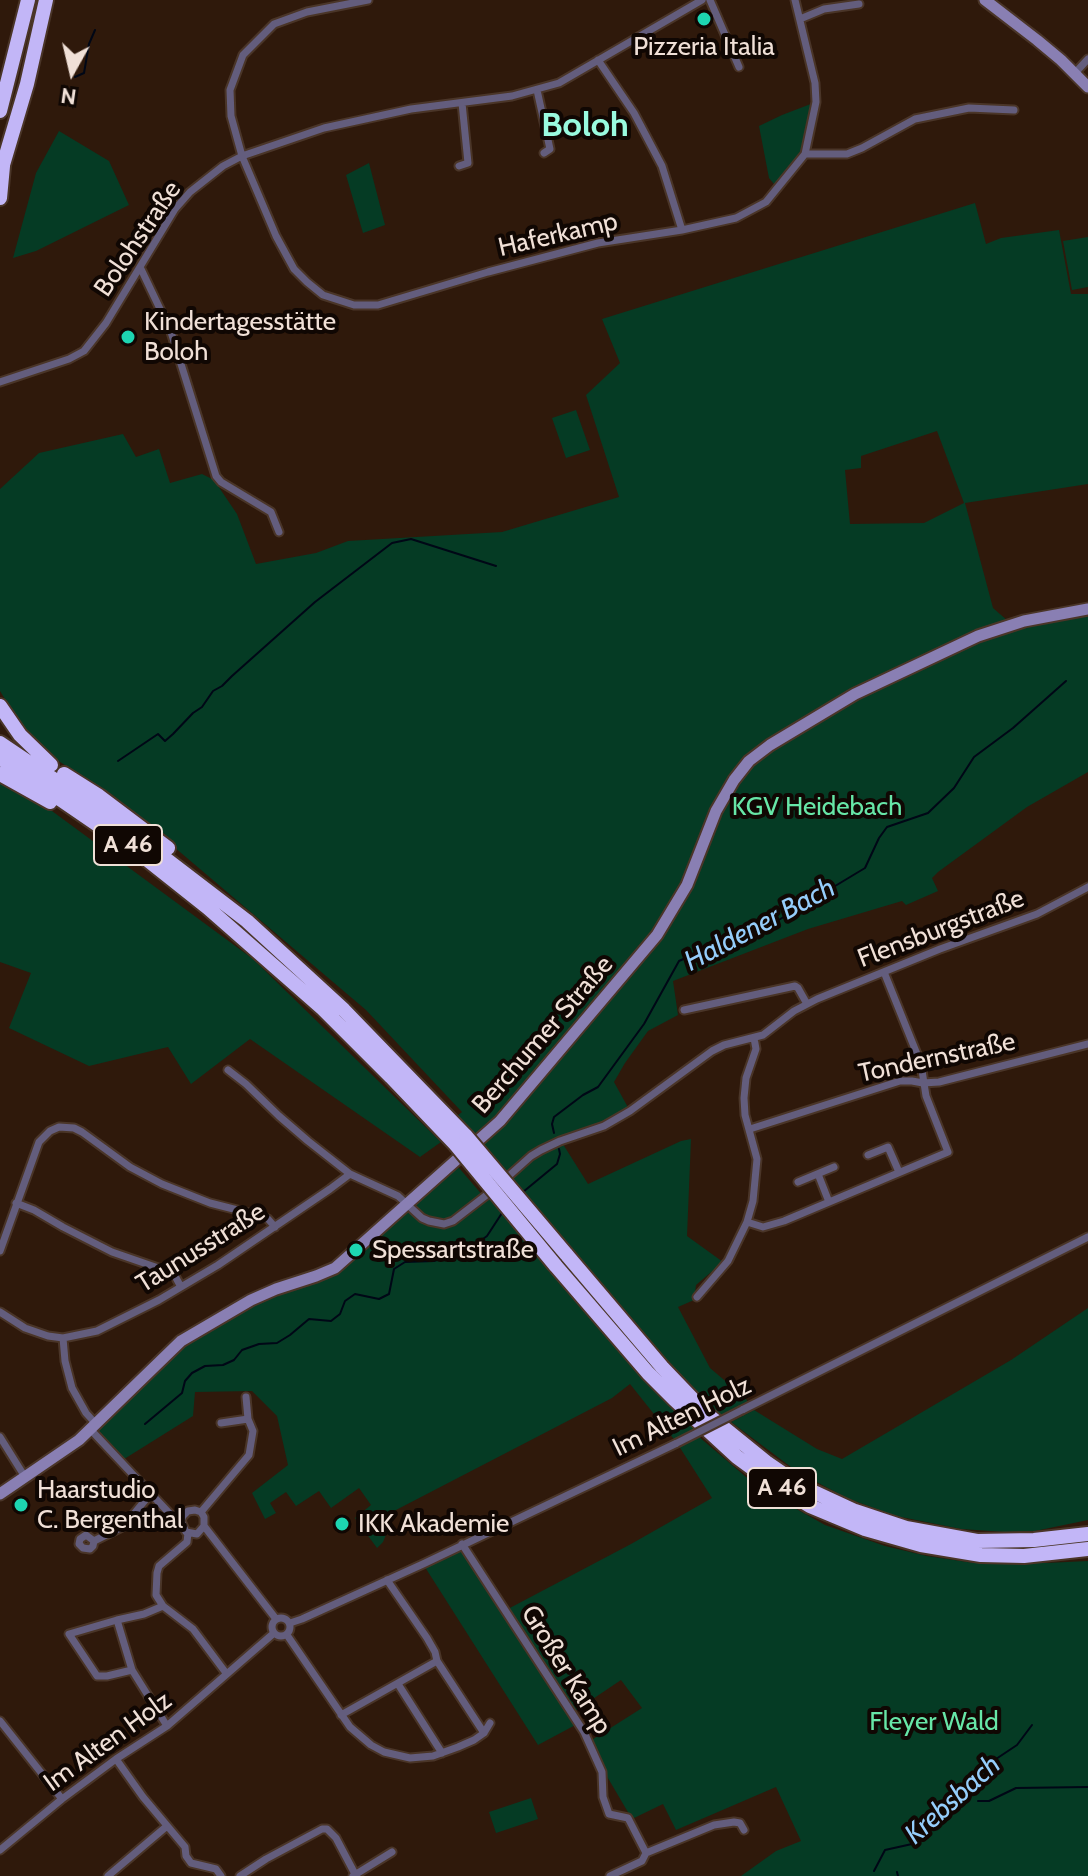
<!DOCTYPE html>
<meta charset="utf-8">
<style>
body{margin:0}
#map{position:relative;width:1088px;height:1876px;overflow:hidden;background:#2f190b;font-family:Cabin,sans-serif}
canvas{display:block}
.north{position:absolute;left:32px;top:32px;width:80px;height:80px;-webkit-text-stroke:6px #100703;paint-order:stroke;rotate:188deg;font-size:22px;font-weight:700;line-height:32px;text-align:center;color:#f0e0d7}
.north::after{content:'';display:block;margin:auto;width:28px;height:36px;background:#f0e0d7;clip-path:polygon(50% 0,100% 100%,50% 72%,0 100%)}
</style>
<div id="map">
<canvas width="1088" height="1876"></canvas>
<div class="north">N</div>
</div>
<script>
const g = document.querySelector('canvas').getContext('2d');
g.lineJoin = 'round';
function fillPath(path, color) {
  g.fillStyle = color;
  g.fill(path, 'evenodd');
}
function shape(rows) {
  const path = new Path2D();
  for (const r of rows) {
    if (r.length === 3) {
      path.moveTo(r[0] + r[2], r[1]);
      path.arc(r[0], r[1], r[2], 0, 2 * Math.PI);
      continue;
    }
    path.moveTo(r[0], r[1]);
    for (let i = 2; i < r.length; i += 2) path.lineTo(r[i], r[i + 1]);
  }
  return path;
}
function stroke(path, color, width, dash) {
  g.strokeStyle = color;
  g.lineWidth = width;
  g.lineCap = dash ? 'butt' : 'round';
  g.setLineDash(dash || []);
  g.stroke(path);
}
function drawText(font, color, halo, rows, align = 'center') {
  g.font = font + ' Cabin,sans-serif';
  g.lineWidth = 8;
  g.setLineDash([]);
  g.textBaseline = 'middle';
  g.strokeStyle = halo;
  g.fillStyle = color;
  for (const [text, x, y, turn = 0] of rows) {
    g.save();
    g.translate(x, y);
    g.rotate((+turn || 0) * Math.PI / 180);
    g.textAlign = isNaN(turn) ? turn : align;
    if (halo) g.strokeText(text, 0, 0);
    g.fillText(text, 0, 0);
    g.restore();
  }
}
fillPath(shape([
 [816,102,805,154,778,189,769,178,759,126,782,115],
 [59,131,109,161,129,205,36,251,13,258,36,173],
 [369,163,385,225,363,233,346,175],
 [975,203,986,244,1001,238,1059,230,1071,294,1088,294,1088,484,965,503,993,608,1016,628,1086,613,1088,617,1088,772,1027,807,938,872,932,878,938,891,906,905,902,901,808,929,673,981,678,1015,648,1031,625,1063,614,1082,630,1111,561,1141,588,1184,681,1141,691,1139,687,1236,723,1262,696,1285,694,1300,678,1307,710,1368,730,1385,736,1382,752,1409,698,1436,746,1477,777,1498,825,1525,885,1546,927,1556,974,1563,1046,1563,1088,1561,1088,1876,741,1876,776,1851,801,1841,776,1787,676,1830,663,1804,632,1819,602,1768,590,1741,642,1708,621,1680,575,1711,581,1722,538,1745,423,1564,462,1544,506,1610,631,1544,712,1498,677,1443,630,1384,612,1398,396,1510,383,1542,377,1548,355,1518,371,1505,359,1488,331,1508,319,1491,296,1506,286,1492,270,1503,276,1513,265,1519,252,1493,288,1465,277,1416,252,1391,195,1392,193,1416,121,1461,90,1429,179,1343,251,1300,316,1276,454,1162,484,1197,503,1180,452,1120,462,1112,366,1010,114,796,41,750,22,727,0,691,0,489,39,453,123,434,136,457,159,449,170,483,202,474,214,480,237,514,256,564,316,553,348,541,502,532,619,497,586,395,620,363,602,319],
 [937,431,964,503,924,523,850,524,845,470,861,468,861,456],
 [1088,237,1088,287,1072,290,1063,241],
 [576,410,590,450,566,458,552,418],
 [0,780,52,811,253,959,441,1142,420,1157,250,1039,191,1084,168,1047,89,1066,9,1028,31,973,0,962],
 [1088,1308,1088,1520,1035,1531,1005,1532,961,1529,896,1516,849,1499,799,1473,731,1422,754,1410,817,1449,842,1459,1011,1360],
 [531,1798,538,1819,496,1833,489,1812]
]), '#053b24');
stroke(shape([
 [75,77,84,73,89,44,95,30],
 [118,761,158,734,165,741,173,734,193,713,202,707,213,691,222,686,232,676,315,602,392,543,411,539,496,566],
 [554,1133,552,1124,554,1117,583,1095,598,1087,644,1024,679,961,726,940,777,921,865,868,879,838,887,827,928,813,954,788,974,757,1013,728,1066,681],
 [523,1192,557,1164,560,1154,559,1149],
 [145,1424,182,1393,185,1381,192,1373,205,1366,223,1365,234,1360,242,1350,259,1344,277,1343,290,1335,309,1319,331,1321,340,1314,345,1301,355,1294,379,1299,389,1294,394,1269,405,1262,434,1261,468,1250,487,1236,502,1213],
 [978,1801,989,1801,1016,1788,1088,1787],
 [874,1871,885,1850,912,1844,940,1817,951,1800,967,1795,975,1782,983,1778,990,1763,1017,1745,1032,1725],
 [897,1872,898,1876]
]), '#000716', 2);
const street = shape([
 [368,0,307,12,274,24,243,55,230,90,231,116,242,156,276,236,294,269,307,282,323,295,354,305,378,305,488,272,598,243,682,230,736,218,766,202,805,154,816,102,815,83,795,0],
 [710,0,739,67],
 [800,19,824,9,859,4],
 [598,60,634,113,662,166,682,230],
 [1075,73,1088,59],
 [537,90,550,149,544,153],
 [805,154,847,154,862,148,915,119,969,108,1014,110],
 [459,166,468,163,462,103],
 [141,269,171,332,216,476,221,482,271,512,279,532],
 [0,382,69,359,84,351,106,323,175,209,190,192,223,166,242,156,324,128,411,109,512,96,559,83,702,0],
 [684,1010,795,986,798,988,807,1004],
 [228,1070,246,1084,279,1116,308,1141,350,1174,398,1196,422,1218,429,1221,444,1224,453,1221,493,1190],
 [750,1129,900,1081,912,1081,923,1083,939,1082,1088,1044],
 [868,1155,888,1147,899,1172],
 [818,1174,829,1202],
 [502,1182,531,1156,541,1150,560,1141,604,1126,630,1111,712,1051,724,1045,763,1035,794,1011,817,999,940,949,1037,914,1088,887],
 [798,1182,834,1167],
 [16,1203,34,1210,63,1227,112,1252,164,1270,175,1276,181,1287],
 [747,1222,763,1227,784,1221,948,1152,926,1096,921,1064,884,972],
 [0,1251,39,1142,50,1131,59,1127,74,1128,82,1132,130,1167,162,1184,210,1203,261,1216,268,1219,275,1227],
 [697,1297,728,1261,747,1222,753,1201,757,1159,745,1115,744,1098,746,1078,756,1049,754,1038],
 [0,1312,25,1328,48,1336,63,1338,97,1331,159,1300,218,1265,330,1189,350,1174],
 [63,1338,65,1361,72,1388,86,1413,96,1424],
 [246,1397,248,1419],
 [742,1410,1088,1237],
 [90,1429,171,1515,181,1521,186,1532,197,1534,204,1526],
 [0,1437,25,1477],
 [201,1512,249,1455,253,1431,248,1419,221,1423],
 [181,1521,183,1516,188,1511,195,1510,201,1512,204,1517,204,1526,276,1619],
 [94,1541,86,1535,80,1539,79,1544,83,1548,90,1549,93,1546,94,1541,124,1526,151,1493],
 [462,1544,584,1732,602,1772,603,1797,609,1814,628,1818,646,1853,714,1825,734,1822,740,1823,744,1830],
 [387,1580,427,1638,435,1652,437,1661,484,1733],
 [163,1606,156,1595,157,1573,159,1566,187,1542,188,1533],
 [281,1627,9],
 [117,1620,144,1614,163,1606,193,1629,226,1673],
 [290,1623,302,1619,423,1564,677,1443],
 [287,1635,350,1727,371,1745,384,1752,410,1758,433,1756,458,1747,474,1740,484,1733,490,1723],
 [132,1670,107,1676,97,1676,69,1634,117,1620,132,1670,167,1726],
 [398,1684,442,1753],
 [341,1715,437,1661],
 [0,1721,62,1799],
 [116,1759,143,1797,185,1847,186,1856,191,1863,216,1869,221,1876],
 [0,1850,62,1799,116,1759,167,1726,274,1633],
 [108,1876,167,1826],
 [240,1876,266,1859,322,1829,327,1829,336,1838,355,1874],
 [353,1876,392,1852],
 [610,1876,642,1861,646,1853]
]);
const secondary = shape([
 [985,0,1037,40,1061,60,1088,87],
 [0,1494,79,1440,181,1341,251,1300,276,1289,316,1276,335,1268,500,1121,657,935,687,885,716,811,734,780,749,761,770,745,855,694,978,636,1024,621,1088,609]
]);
const highway = shape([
 [0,111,28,0],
 [0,175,27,84,46,0],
 [0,198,3,166],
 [0,706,20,735,51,765],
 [0,743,119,823,247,921,344,1010,466,1136],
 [0,758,140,854,208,908,323,1009,391,1077,456,1145],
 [0,774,50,802],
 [64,774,99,796,168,848],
 [566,1254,662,1367,708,1415,766,1462,801,1486,855,1511,906,1528,977,1541,1034,1540,1088,1534],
 [555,1265,648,1373,674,1399,737,1457,771,1482,810,1506,865,1529,921,1545,981,1555,1024,1556,1088,1549]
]);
stroke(street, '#4a3528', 11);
stroke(secondary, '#4a3528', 15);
stroke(highway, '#4a3528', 18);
stroke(street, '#635d7d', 7);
stroke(secondary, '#897fb3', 11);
stroke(highway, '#c2b6f7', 14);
const streetBridge = shape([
 [677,1443,742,1410]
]);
const highwayBridge = shape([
 [466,1136,566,1254],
 [456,1145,555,1265]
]);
stroke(streetBridge, '#4a3528', 11, []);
stroke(highwayBridge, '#4a3528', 18, []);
stroke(streetBridge, '#635d7d', 7);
stroke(highwayBridge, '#c2b6f7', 14);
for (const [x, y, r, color] of [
 [704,19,8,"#1dd5b1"],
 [128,337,8,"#1dd5b1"],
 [356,1250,8,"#1dd5b1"],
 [21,1505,8,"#1dd5b1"],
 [342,1524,8,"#1dd5b1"]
]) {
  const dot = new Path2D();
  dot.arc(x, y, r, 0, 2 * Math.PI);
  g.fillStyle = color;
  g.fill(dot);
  stroke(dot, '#100703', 3);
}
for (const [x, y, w] of [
 [128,845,68],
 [782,1488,68]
]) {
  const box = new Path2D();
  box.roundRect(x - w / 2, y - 20, w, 40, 6);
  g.fillStyle = '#100703';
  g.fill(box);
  stroke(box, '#f0e0d7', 2);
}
drawText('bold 24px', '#f0e0d7', null, [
 ["A 46",128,845],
 ["A 46",782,1488]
]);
drawText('26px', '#f0e0d7', '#100703', [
 ["Pizzeria Italia",704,47,"center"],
 ["Kindertagesstätte",144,322],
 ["Boloh",144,352],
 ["Spessartstraße",372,1250],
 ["Haarstudio",37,1490],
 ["C. Bergenthal",37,1520],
 ["IKK Akademie",358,1524]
], 'left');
drawText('26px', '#f0e0d7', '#100703', [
 ["Haferkamp",558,235,-13],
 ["Bolohstraße",138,239,-56],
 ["Flensburgstraße",941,929,-21],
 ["Berchumer Straße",543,1035,-49],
 ["Tondernstraße",937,1058,-12],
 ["Taunusstraße",201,1248,-32],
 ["Im Alten Holz",682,1417,-26],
 ["Großer Kamp",566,1670,58],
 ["Im Alten Holz",108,1742,-36]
]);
drawText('26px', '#67e6a7', '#100703', [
 ["KGV Heidebach",817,807],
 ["Fleyer Wald",934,1722]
]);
drawText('italic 28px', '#95cdfb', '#100703', [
 ["Haldener Bach",760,925,-28],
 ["Krebsbach",953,1800,-42]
]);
drawText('bold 34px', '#99fadf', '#100703', [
 ["Boloh",585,126]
]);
</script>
